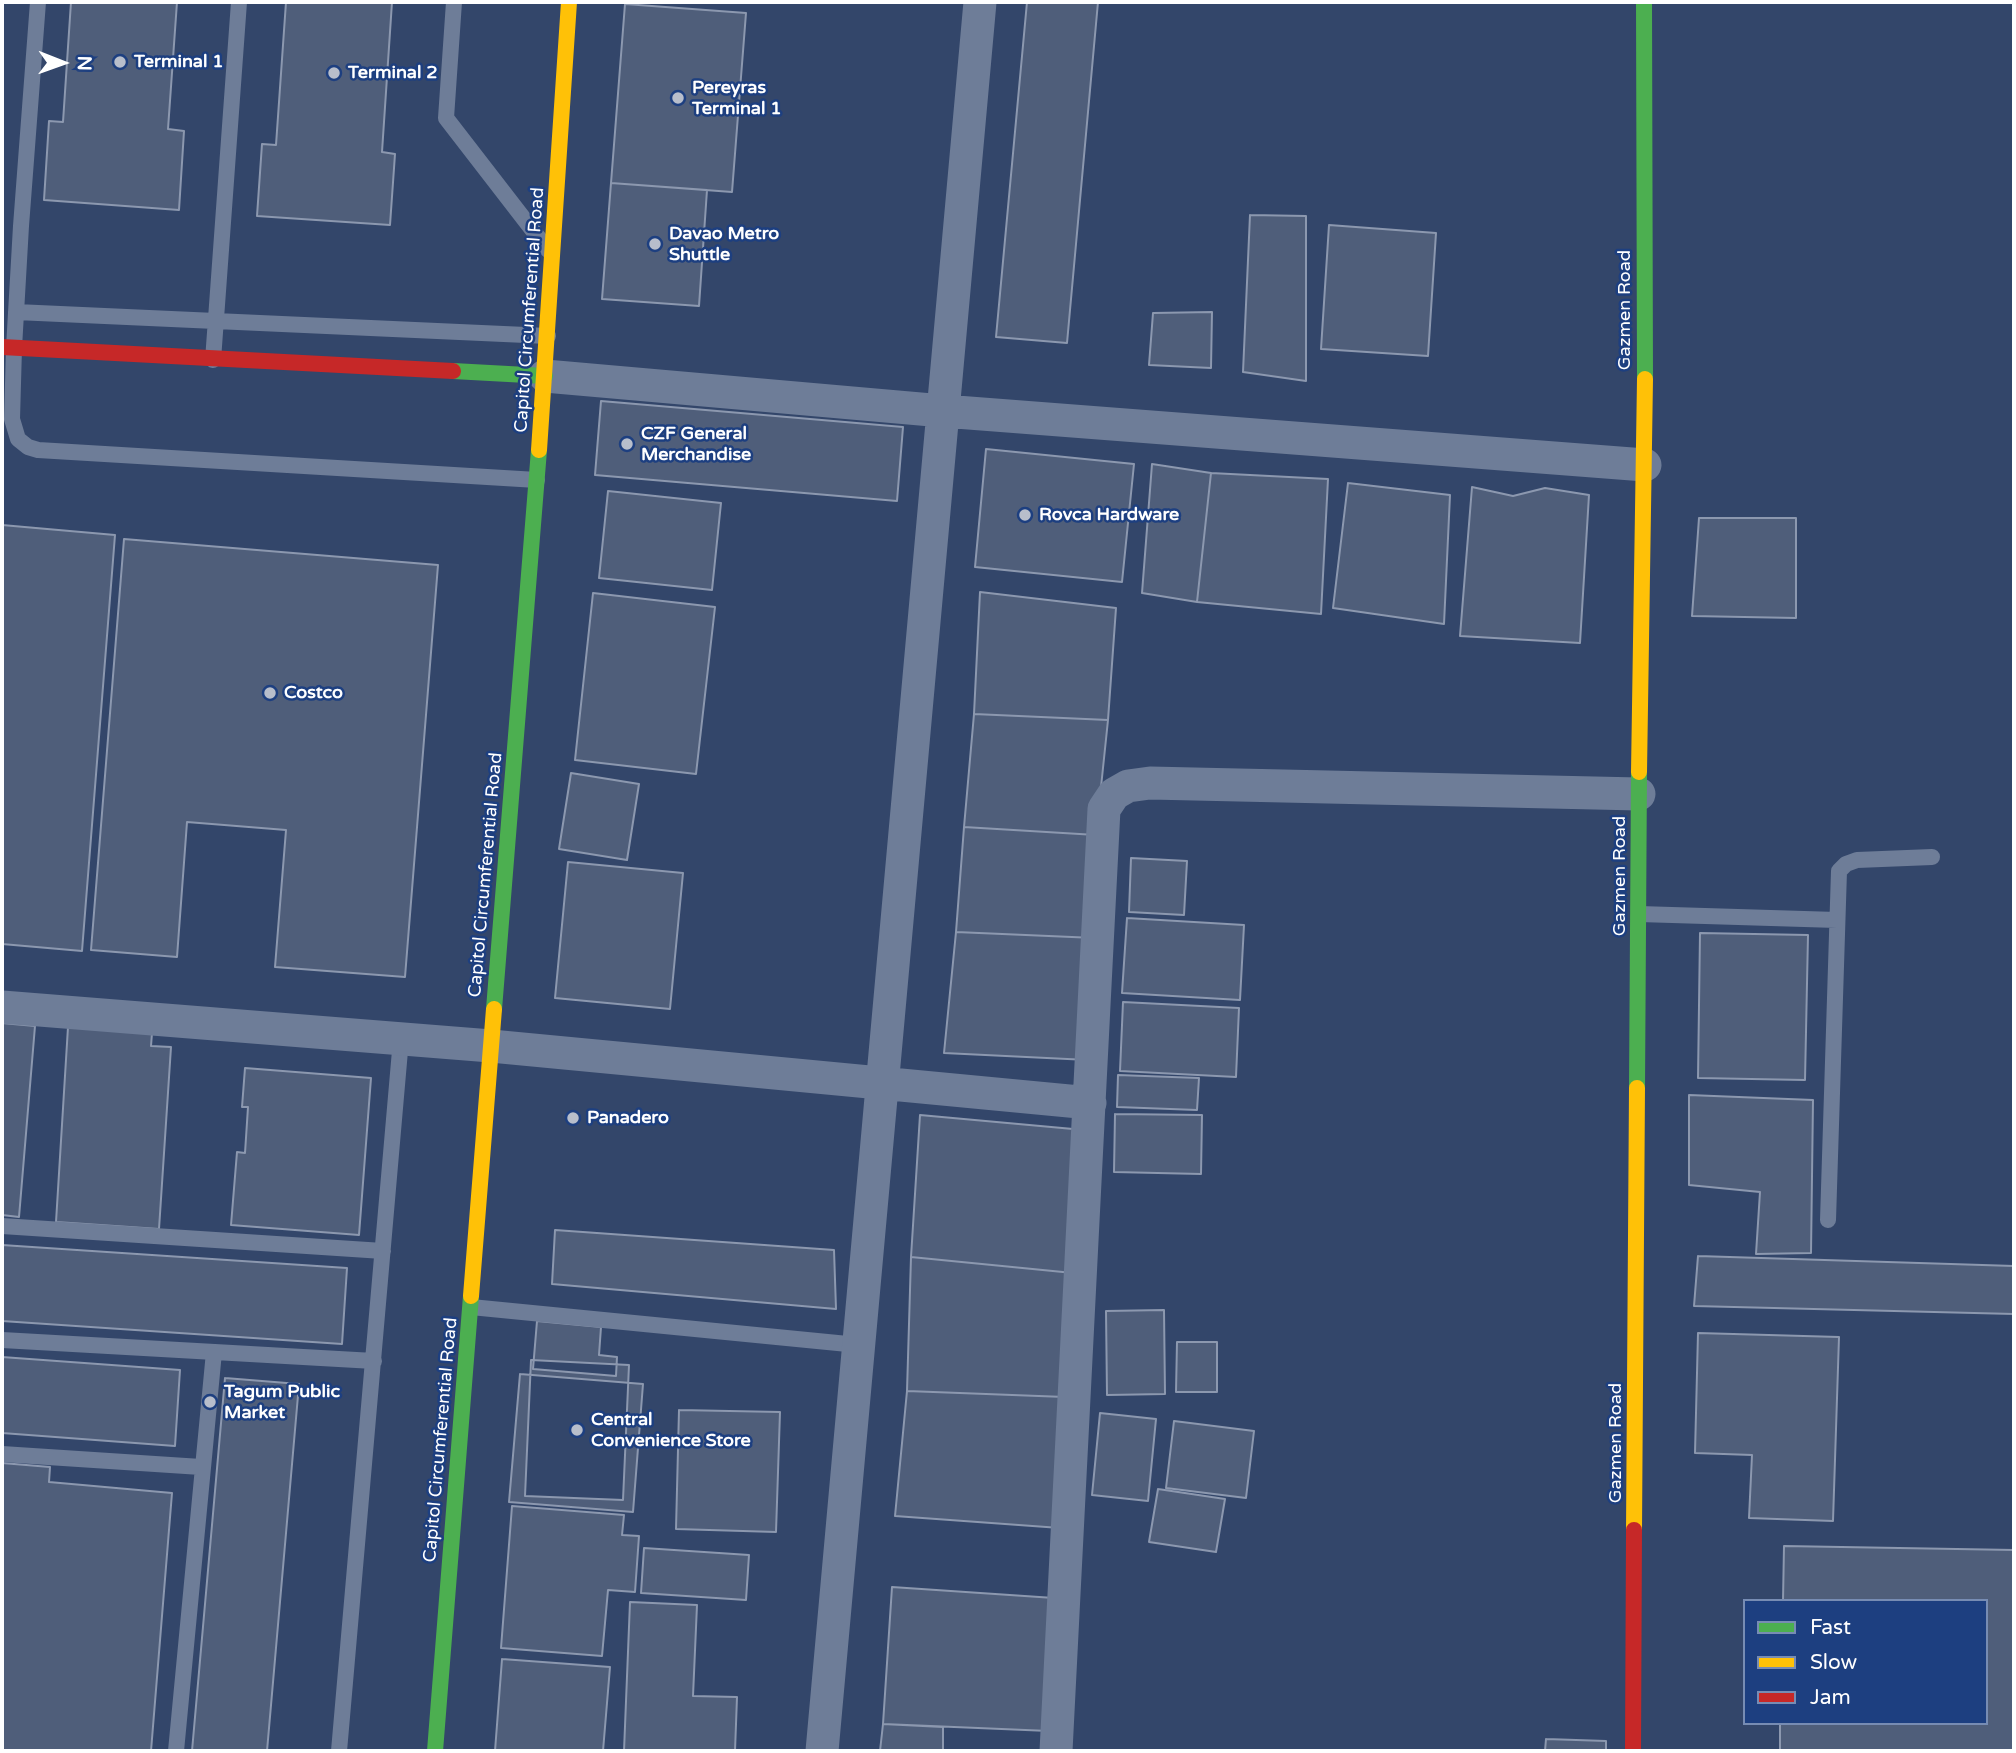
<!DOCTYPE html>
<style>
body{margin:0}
#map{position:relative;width:2016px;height:1753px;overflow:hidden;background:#33466a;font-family:"Varela Round",sans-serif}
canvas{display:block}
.frame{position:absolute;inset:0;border:4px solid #fff;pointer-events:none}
.legend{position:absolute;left:1743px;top:1599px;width:245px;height:126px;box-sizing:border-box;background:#1d3f80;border:2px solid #778cb3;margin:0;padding:9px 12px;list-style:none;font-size:21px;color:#fff}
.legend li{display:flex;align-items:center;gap:14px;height:35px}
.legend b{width:35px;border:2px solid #778cb3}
.north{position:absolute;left:28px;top:28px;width:70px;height:70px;-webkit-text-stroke:5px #1d3f80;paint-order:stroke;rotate:91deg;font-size:19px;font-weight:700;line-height:28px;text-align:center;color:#fff}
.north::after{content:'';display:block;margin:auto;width:24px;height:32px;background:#fff;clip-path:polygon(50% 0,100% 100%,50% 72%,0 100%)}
</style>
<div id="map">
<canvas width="2016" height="1753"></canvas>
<div class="frame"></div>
<ul class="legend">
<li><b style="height:9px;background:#4caf50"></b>Fast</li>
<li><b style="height:9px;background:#ffc107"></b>Slow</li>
<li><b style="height:9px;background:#c62828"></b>Jam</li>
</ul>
<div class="north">N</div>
</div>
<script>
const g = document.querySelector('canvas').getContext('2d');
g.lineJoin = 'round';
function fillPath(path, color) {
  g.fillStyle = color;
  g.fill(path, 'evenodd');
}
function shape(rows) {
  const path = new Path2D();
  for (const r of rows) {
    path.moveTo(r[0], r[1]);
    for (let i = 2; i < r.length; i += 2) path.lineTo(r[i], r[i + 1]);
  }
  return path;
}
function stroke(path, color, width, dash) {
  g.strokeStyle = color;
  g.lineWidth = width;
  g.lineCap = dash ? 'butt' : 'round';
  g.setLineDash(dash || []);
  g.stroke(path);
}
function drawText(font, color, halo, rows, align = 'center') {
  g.font = font + ' "Varela Round",sans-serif';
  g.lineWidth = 5;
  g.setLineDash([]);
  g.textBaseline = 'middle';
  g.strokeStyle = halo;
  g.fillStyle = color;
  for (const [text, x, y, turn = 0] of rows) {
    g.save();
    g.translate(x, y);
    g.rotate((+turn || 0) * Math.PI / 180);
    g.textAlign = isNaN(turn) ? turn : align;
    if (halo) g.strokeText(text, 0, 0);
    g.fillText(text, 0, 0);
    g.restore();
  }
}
const building = shape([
 [71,2,177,2,168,129,184,131,179,210,44,200,49,121,63,122,71,2],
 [286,2,392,2,382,152,395,154,390,225,257,216,262,144,276,145,286,2],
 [1027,2,1098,2,1067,343,996,337,1027,2],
 [625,4,746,13,732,192,611,183,625,4],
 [611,183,707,190,699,306,602,299,611,183],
 [1250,215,1306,216,1306,381,1243,372,1250,215],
 [1329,225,1436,233,1428,356,1321,349,1329,225],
 [1212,312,1211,368,1149,365,1153,313,1212,312],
 [601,401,903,427,897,501,595,475,601,401],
 [986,449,1134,464,1122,582,975,567,986,449],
 [1152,464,1211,473,1197,602,1142,593,1152,464],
 [1211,473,1328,479,1321,614,1197,602,1211,473],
 [1348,483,1450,495,1444,624,1333,608,1348,483],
 [1472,487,1513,496,1545,488,1589,495,1580,643,1460,636,1472,487],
 [608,491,721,503,712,590,599,578,608,491],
 [1699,518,1796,518,1796,618,1692,616,1699,518],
 [2,525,115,535,82,951,2,944,2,525],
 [124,539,438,565,405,977,275,967,286,830,187,822,177,957,91,950,124,539],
 [980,592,1116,608,1108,720,974,714,980,592],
 [593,593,715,607,696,774,575,760,593,593],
 [974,714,1108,720,1096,835,964,827,974,714],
 [571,773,639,784,627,860,559,849,571,773],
 [964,827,1096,835,1095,938,956,932,964,827],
 [1131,858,1187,861,1184,915,1129,912,1131,858],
 [568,862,683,873,670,1009,555,998,568,862],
 [1127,918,1244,925,1240,1000,1122,993,1127,918],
 [956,932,1095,938,1088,1060,944,1053,956,932],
 [1700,933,1808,935,1805,1080,1698,1078,1700,933],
 [1123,1002,1239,1008,1236,1077,1120,1071,1123,1002],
 [2,1023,35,1026,19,1217,2,1215,2,1023],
 [68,1027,152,1033,151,1046,171,1047,159,1229,56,1222,68,1027],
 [245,1068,371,1078,359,1235,231,1225,237,1152,245,1153,248,1107,242,1107,245,1068],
 [1118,1075,1199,1078,1197,1110,1117,1107,1118,1075],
 [1689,1095,1813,1100,1811,1253,1756,1254,1760,1192,1689,1185,1689,1095],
 [1115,1114,1202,1115,1201,1174,1114,1172,1115,1114],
 [920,1115,1084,1130,1073,1273,911,1257,920,1115],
 [555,1230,834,1250,836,1309,552,1284,555,1230],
 [2,1245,347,1268,342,1344,2,1321,2,1245],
 [1698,1256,2014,1266,2014,1314,1694,1306,1698,1256],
 [911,1257,1073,1273,1065,1397,907,1391,911,1257],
 [1164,1310,1165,1394,1107,1395,1106,1311,1164,1310],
 [537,1321,601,1327,599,1355,617,1357,616,1376,533,1369,537,1321],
 [1698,1333,1839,1337,1833,1521,1749,1518,1752,1455,1695,1453,1698,1333],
 [1177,1342,1217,1342,1217,1392,1176,1392,1177,1342],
 [2,1357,180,1370,175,1446,2,1433,2,1357],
 [531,1360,629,1365,623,1500,525,1496,531,1360],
 [520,1374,643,1384,633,1512,509,1502,520,1374],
 [225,1378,299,1384,267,1751,192,1751,225,1378],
 [907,1391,1065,1397,1060,1528,895,1516,907,1391],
 [679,1410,780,1412,776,1532,676,1529,679,1410],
 [1100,1413,1156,1419,1148,1501,1092,1495,1100,1413],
 [1174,1421,1254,1431,1246,1498,1166,1488,1174,1421],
 [2,1463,50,1467,49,1482,172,1493,151,1751,2,1751,2,1463],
 [1158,1489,1225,1499,1216,1552,1149,1542,1158,1489],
 [512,1506,624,1515,622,1535,639,1536,635,1592,608,1590,602,1656,501,1648,512,1506],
 [1784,1546,2014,1550,2014,1751,1780,1751,1780,1723,1986,1723,1986,1601,1783,1601,1784,1546],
 [644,1548,749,1555,746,1600,641,1593,644,1548],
 [892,1587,1054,1598,1049,1731,883,1724,892,1587],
 [630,1602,697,1605,693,1696,737,1697,735,1751,624,1751,630,1602],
 [502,1659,610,1667,603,1751,495,1751,502,1659],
 [883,1724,943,1727,943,1751,880,1751,883,1724],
 [1546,1739,1606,1741,1606,1751,1545,1751,1546,1739]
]);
fillPath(building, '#4f5e7a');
stroke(building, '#8c98af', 2);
stroke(shape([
 [38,2,21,226,14,348,12,419,18,439,28,447,38,450,537,480],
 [454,2,446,118,548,250],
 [16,312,548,336],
 [213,360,239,2],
 [1639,914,1837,920],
 [1828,1220,1839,871,1846,864,1857,860,1932,857],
 [2,1226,383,1251],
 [471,1307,858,1345],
 [2,1340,374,1361],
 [2,1454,201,1467],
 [176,1751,214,1352],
 [339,1751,401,1039]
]), '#6e7d98', 16);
stroke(shape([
 [545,376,943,411,1645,465],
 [2,1007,491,1046,1090,1103],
 [822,1751,980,2],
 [1056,1751,1104,809,1114,794,1128,786,1150,783,1639,794]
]), '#6e7d98', 33);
stroke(shape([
 [1644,2,1645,379],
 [453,371,545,376],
 [494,1009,539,450],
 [1637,1088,1639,772],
 [435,1751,471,1296]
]), '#4caf50', 16);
stroke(shape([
 [539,450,569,2],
 [1639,772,1645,379],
 [471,1296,494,1009],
 [1634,1530,1637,1088]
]), '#ffc107', 16);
stroke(shape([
 [2,347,453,371],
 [1633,1751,1634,1530]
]), '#c62828', 16);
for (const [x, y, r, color] of [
 [120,62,7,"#b8becb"],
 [334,73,7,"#b8becb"],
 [678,98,7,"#b8becb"],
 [655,244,7,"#b8becb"],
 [627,444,7,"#b8becb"],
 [1025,515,7,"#b8becb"],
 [270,693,7,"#b8becb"],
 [573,1118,7,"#b8becb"],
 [210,1402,7,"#b8becb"],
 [577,1430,7,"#b8becb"]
]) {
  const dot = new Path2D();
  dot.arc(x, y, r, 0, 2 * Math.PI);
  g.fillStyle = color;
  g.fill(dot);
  stroke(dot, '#1d3f80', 2.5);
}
drawText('bold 18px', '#fff', '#1d3f80', [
 ["Terminal 1",134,62],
 ["Terminal 2",348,73],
 ["Pereyras",692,88],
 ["Terminal 1",692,109],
 ["Davao Metro",669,234],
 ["Shuttle",669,255],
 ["CZF General",641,434],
 ["Merchandise",641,455],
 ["Rovca Hardware",1039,515],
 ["Costco",284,693],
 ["Panadero",587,1118],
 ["Tagum Public",224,1392],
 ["Market",224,1413],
 ["Central",591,1420],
 ["Convenience Store",591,1441]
], 'left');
drawText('18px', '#fff', '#1d3f80', [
 ["Capitol Circumferential Road",530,310,-86],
 ["Gazmen Road",1625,310,-90],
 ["Capitol Circumferential Road",486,875,-85],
 ["Gazmen Road",1620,876,-90],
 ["Capitol Circumferential Road",441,1440,-85],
 ["Gazmen Road",1616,1443,-90]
]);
</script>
